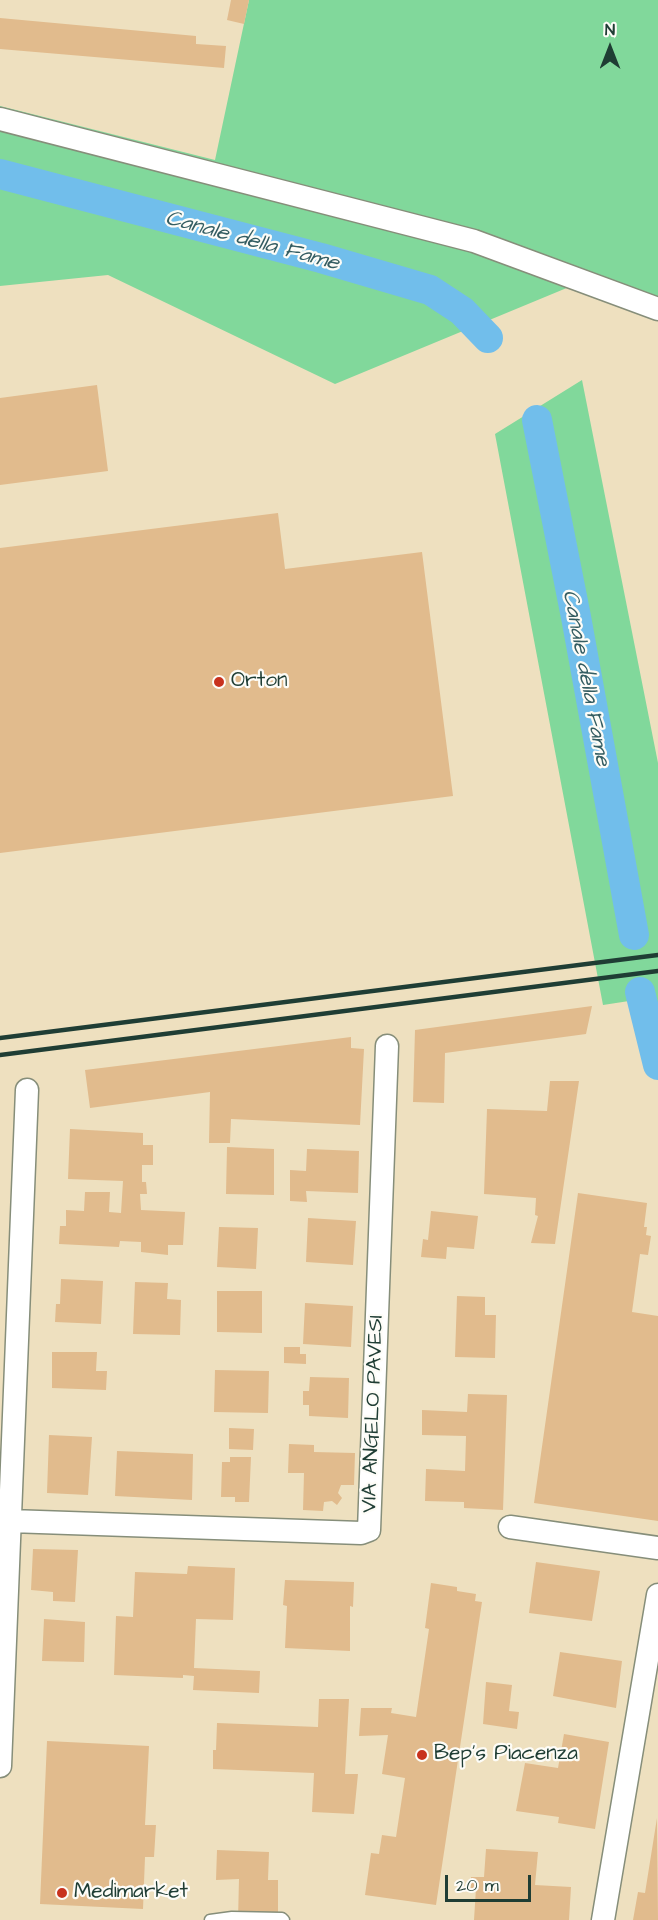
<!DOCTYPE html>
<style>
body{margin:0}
#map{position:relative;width:658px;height:1920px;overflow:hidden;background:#eee0bf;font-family:"Architects Daughter",sans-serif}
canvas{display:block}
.north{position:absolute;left:580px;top:18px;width:60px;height:60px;-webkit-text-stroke:4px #fdfcf7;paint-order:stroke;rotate:0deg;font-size:16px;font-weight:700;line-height:24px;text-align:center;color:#1f3d34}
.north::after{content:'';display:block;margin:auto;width:21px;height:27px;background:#1f3d34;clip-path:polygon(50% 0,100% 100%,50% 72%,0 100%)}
.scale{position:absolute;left:445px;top:1875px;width:86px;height:27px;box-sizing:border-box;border:3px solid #1f3d34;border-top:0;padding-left:8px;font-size:18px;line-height:21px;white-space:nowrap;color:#1f3d34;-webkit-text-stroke:4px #fdfcf7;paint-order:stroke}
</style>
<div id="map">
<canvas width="658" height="1920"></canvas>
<div class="north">N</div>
<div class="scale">20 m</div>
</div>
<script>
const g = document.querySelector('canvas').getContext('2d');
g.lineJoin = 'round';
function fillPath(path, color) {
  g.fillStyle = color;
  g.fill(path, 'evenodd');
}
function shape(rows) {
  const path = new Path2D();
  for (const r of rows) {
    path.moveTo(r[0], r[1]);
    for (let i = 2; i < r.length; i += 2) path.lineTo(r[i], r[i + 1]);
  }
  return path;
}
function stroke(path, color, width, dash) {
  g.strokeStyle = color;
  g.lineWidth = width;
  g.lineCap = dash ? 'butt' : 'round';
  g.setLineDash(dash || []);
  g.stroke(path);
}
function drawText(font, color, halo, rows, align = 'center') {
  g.font = font + ' "Architects Daughter",sans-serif';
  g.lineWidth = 4.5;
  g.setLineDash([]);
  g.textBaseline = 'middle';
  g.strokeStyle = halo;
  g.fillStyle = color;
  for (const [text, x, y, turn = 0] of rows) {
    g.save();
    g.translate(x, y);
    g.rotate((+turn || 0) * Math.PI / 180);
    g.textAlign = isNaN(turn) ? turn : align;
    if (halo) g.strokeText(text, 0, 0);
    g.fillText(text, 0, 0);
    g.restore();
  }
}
fillPath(shape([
 [249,0,658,0,658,309,586,280,335,384,108,275,0,286,0,106,215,160],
 [582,380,658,763,658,1006,655,997,603,1005,495,434]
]), '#81d89b');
stroke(shape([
 [0,174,321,258,430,290,462,311,488,338],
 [537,420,576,617,634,935],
 [640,992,658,1065]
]), '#71beeb', 30);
fillPath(shape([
 [231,0,249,0,244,24,227,20],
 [0,18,196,36,196,44,226,46,224,68,0,49],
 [97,385,108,471,0,485,0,398],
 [278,513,285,569,422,552,453,796,0,853,0,548],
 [592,1006,586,1034,445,1053,444,1103,413,1102,415,1030],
 [351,1037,351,1048,364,1049,360,1125,231,1119,230,1143,209,1143,210,1092,90,1108,85,1070],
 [550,1081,579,1081,555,1244,531,1243,538,1216,535,1215,536,1198,484,1194,487,1109,547,1111],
 [70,1129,143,1133,143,1145,153,1145,153,1165,142,1165,142,1182,146,1182,147,1194,140,1194,141,1210,185,1212,183,1245,168,1245,168,1255,141,1252,141,1242,120,1241,119,1247,59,1244,60,1226,66,1226,66,1210,84,1211,85,1192,110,1192,109,1212,121,1213,123,1181,68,1179],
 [227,1147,274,1149,274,1195,226,1194],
 [307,1149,359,1151,358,1193,306,1191,307,1202,290,1201,290,1170,306,1171],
 [578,1193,647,1203,644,1227,647,1227,646,1235,651,1236,648,1255,640,1254,632,1312,658,1316,658,1521,534,1503],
 [431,1211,478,1216,474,1249,447,1247,446,1259,421,1257,423,1239,428,1240],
 [308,1218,356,1221,353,1265,306,1262],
 [219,1227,258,1228,256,1269,217,1267],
 [61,1279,103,1281,101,1324,55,1322,56,1304,60,1304],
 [135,1282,168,1283,167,1299,181,1300,180,1335,133,1334],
 [217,1291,262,1291,262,1333,217,1332],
 [457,1296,485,1297,485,1315,496,1315,495,1358,455,1357],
 [305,1303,353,1306,351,1347,303,1344],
 [284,1347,300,1347,300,1354,306,1354,306,1364,284,1363],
 [52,1352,97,1352,96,1371,107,1371,106,1390,52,1388],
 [215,1370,269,1371,268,1413,214,1412],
 [310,1377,349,1378,348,1418,309,1416,309,1405,303,1405,303,1391,309,1391],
 [468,1394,507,1395,503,1510,464,1508,464,1502,425,1501,426,1469,465,1471,466,1436,422,1435,422,1410,467,1412],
 [229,1428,254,1429,253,1450,229,1449],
 [49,1435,92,1437,88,1495,47,1493],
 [289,1444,314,1445,314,1452,355,1453,354,1485,341,1485,338,1493,342,1498,337,1505,332,1501,324,1502,323,1511,303,1510,304,1473,288,1473],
 [117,1451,193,1454,192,1500,115,1496],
 [230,1457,251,1457,249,1502,235,1502,235,1497,221,1497,222,1462,230,1462],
 [33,1549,78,1550,75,1602,53,1601,53,1592,31,1590],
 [536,1562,600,1571,592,1621,529,1613],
 [188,1566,235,1568,233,1620,196,1619,194,1668,260,1671,259,1693,193,1690,194,1676,183,1675,183,1678,114,1675,116,1616,133,1617,135,1572,187,1574],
 [285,1580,354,1582,353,1607,350,1606,350,1651,285,1648,287,1606,283,1605],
 [431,1583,457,1587,457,1591,476,1594,475,1601,482,1602,436,1905,365,1895,371,1853,379,1854,382,1835,396,1837,405,1778,382,1774,388,1735,359,1736,361,1708,392,1708,391,1713,416,1717,429,1629,425,1628],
 [44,1619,85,1622,84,1662,42,1661],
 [560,1652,622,1661,616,1708,553,1696],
 [486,1682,512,1685,509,1711,519,1712,517,1729,483,1724],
 [319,1699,349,1699,345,1774,358,1774,354,1814,312,1812,314,1773,213,1769,213,1750,216,1750,217,1723,318,1727],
 [564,1734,609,1742,595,1829,558,1823,559,1817,516,1811,525,1763,558,1768],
 [47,1741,149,1746,145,1825,156,1825,154,1857,145,1857,143,1909,40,1904],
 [657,1818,658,1920,633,1920,638,1892,645,1893],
 [486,1849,538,1852,535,1885,571,1887,569,1920,474,1920,476,1888,471,1888,471,1877,484,1877],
 [217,1850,269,1852,268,1880,278,1880,278,1920,238,1920,239,1879,216,1880]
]), '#e1bb8d');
const lane = shape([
 [210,1920,232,1917,282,1918,284,1920]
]);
const street = shape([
 [0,119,474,241,658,309],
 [10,1521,361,1533,369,1530,387,1046],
 [510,1527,658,1548],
 [0,1766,27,1090],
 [603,1920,658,1595]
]);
stroke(lane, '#868e7a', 13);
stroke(street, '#868e7a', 25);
stroke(lane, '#fff', 10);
stroke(street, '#fff', 22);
stroke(shape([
 [0,1038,658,955],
 [0,1055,658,971]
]), '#1f3d34', 4.5);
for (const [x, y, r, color] of [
 [219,682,6,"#c8321e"],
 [422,1755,6,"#c8321e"],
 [62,1893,6,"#c8321e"]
]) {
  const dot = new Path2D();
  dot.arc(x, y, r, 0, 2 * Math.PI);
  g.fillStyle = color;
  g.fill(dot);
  stroke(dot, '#fdfcf7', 2);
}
drawText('21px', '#1f3d34', '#fdfcf7', [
 ["Orton",231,682],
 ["Bep's Piacenza",434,1755],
 ["Medimarket",74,1893]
], 'left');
drawText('21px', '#1f3d34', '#fdfcf7', [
 ["VIA ANGELO PAVESI",374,1414,-88]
]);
drawText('italic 22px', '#345d62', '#fdfcf7', [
 ["Canale della Fame",252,242,15],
 ["Canale della Fame",585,678,79]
]);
</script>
